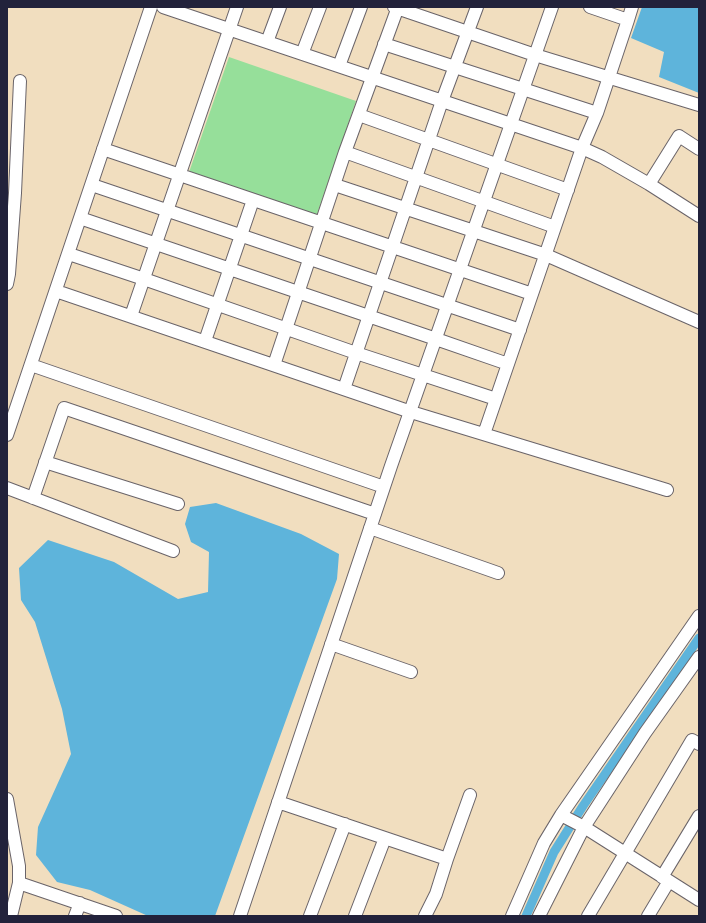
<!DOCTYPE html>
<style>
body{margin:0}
#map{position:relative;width:706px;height:923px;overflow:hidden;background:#f1debf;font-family:"Playpen Sans",sans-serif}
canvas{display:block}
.frame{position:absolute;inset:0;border:8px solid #22223b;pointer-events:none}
</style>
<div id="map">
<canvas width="706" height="923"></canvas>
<div class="frame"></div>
</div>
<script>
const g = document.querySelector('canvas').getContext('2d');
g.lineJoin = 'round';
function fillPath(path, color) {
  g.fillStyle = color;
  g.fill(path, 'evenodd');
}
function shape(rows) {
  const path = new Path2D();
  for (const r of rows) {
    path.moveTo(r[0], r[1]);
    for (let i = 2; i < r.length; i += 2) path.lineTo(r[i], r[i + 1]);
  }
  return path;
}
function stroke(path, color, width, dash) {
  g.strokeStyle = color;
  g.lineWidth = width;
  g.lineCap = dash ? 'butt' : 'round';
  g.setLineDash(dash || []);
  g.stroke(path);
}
fillPath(shape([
 [229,57,356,101,314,223,187,178]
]), '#96df9a');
fillPath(shape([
 [642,7,699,7,699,93,659,77,664,52,631,38],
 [216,503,301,534,339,554,337,579,215,916,148,916,90,890,57,882,36,855,38,827,71,754,62,709,35,622,21,600,19,568,48,540,114,562,178,599,208,592,209,552,191,542,185,524,190,507]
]), '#5eb4db');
stroke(shape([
 [526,916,554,852,583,806,699,638]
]), '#5eb4db', 9);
const minor = shape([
 [163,7,582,148,602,157,649,184,699,216],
 [394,7,535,55,699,105],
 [590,7,628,20,632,7],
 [267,42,280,7],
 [384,44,597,113],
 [302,54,320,7],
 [339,66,361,7],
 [359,115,568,190],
 [103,149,532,294],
 [345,152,555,227],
 [649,184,679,136,699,149],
 [92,185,520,330],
 [335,185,546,255,699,322],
 [80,218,436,339,508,364],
 [69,254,144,279,356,353,496,399],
 [7,284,9,274,15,193,20,81],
 [56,291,411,412,667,490],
 [131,316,237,7],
 [205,341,253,200],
 [31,365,384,487],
 [274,365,345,152,398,7],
 [344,389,442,101,477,7],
 [484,434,582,148,597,113,628,20],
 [7,435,151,7],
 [45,462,178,504],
 [7,488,173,551],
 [33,498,64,408,375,514],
 [370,528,498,573],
 [331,644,411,672],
 [7,799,19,866,19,883,11,916],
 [278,802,447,859],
 [561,815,584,827,699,900],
 [662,877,699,816],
 [19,883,116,916],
 [75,916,80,903],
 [240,916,391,466,552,7],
 [310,916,345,824],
 [355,916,385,838],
 [425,916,436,894,447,859,470,795],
 [512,916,544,843,561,815,699,616],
 [539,916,584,827,645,733,699,657],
 [588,916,692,740,699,744],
 [648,916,669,881]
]);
stroke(minor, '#6a6469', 14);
stroke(minor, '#fff', 12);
</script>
